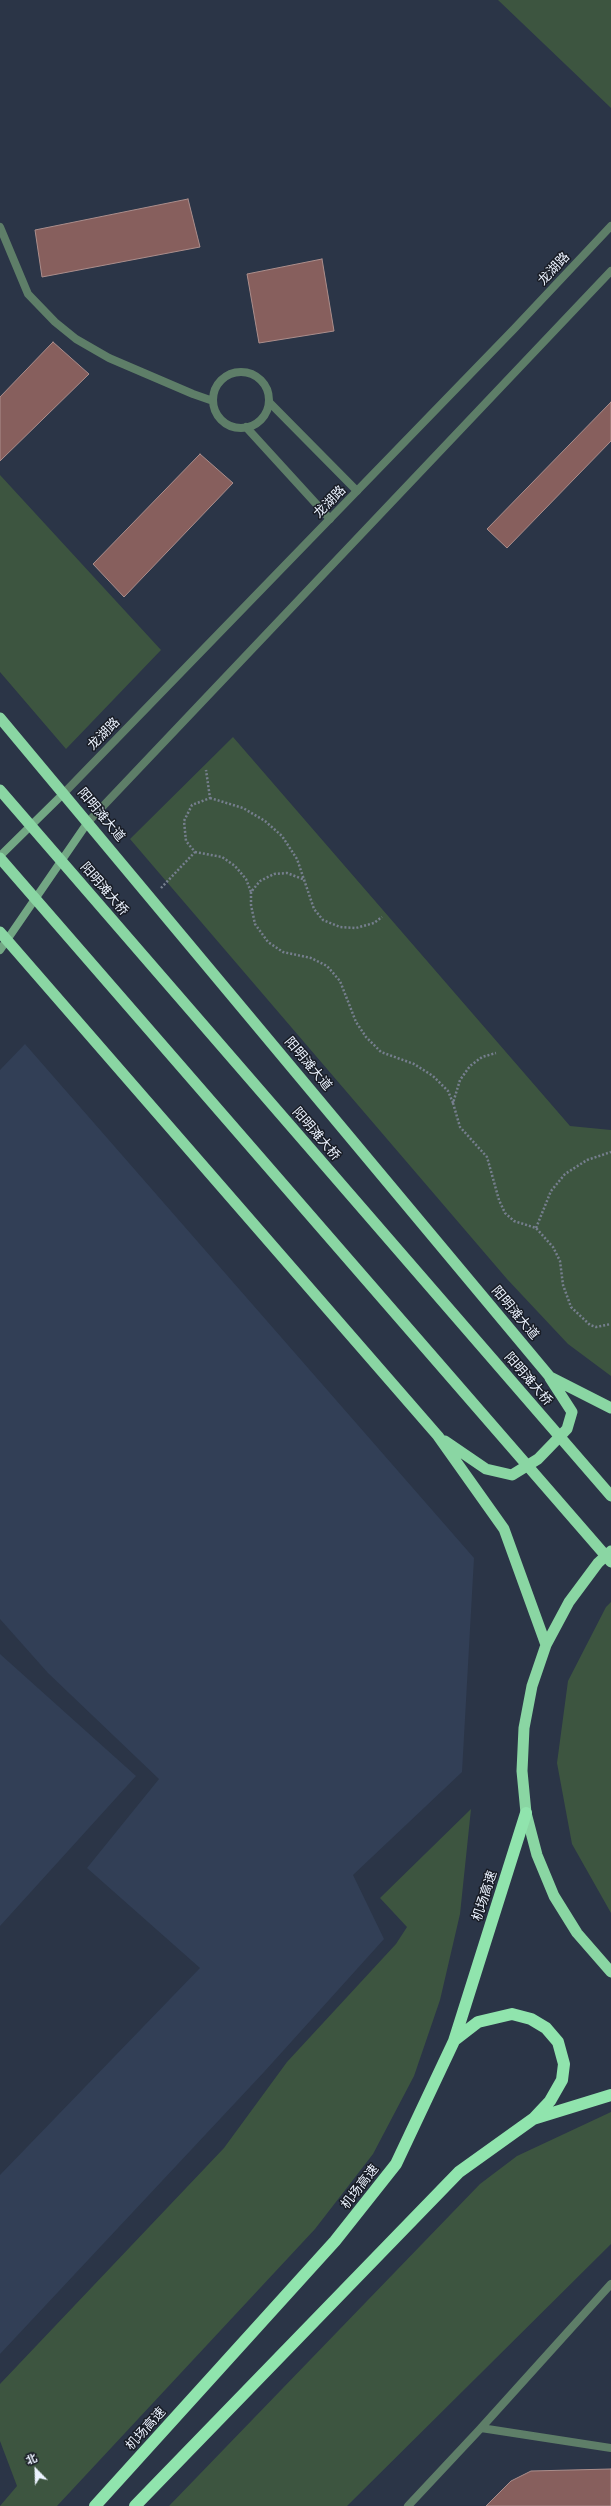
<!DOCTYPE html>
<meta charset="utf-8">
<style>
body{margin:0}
#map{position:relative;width:611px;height:2506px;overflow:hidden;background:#2b3547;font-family:"PT Serif","Noto Sans SC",serif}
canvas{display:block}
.north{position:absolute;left:16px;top:2450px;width:40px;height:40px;-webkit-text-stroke:3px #181c25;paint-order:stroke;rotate:337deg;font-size:11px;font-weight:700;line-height:16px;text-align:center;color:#ecf3ff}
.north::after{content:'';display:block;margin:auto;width:14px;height:18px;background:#ecf3ff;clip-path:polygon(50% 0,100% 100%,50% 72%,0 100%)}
</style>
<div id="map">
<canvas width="611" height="2506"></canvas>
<div class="north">北</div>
</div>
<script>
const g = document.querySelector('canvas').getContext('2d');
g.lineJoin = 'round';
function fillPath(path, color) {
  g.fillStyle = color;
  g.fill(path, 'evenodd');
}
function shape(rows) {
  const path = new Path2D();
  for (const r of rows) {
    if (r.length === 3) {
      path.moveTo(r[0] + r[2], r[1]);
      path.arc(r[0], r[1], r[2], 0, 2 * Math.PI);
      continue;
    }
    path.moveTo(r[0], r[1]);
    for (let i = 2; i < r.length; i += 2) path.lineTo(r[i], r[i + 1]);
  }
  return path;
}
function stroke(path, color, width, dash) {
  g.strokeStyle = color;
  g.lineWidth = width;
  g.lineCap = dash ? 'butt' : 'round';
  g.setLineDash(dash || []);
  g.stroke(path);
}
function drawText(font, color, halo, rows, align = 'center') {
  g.font = font + ' "PT Serif","Noto Sans SC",serif';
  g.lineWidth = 3;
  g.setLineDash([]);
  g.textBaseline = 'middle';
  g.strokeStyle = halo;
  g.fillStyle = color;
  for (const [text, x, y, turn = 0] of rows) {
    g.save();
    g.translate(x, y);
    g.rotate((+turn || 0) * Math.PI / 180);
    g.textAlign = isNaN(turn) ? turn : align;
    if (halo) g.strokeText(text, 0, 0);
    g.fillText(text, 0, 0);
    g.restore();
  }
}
fillPath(shape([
 [25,1044,474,1558,462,1772,353,1875,384,1939,264,2072,0,2354,0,2175,200,1968,87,1868,159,1779,48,1673,0,1619,0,1070],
 [0,1654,136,1776,0,1926]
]), '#323f56');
fillPath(shape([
 [498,0,611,0,611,108],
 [0,475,161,650,66,749,0,672],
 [233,737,570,1126,611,1130,611,1376,568,1344,507,1279,130,839],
 [611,1602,611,1913,572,1844,557,1763,568,1681,606,1607],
 [471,1809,460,1914,440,2000,414,2076,373,2154,315,2229,57,2506,0,2506,17,2486,0,2441,0,2384,224,2148,287,2062,396,1944,407,1927,380,1898],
 [611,2112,611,2244,347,2506,169,2506,480,2184,517,2156]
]), '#3d5540');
const building = shape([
 [188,199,200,247,42,277,35,230,188,199],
 [322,259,334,331,259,343,247,274,322,259],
 [53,342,89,374,0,461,0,397,53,342],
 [611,402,611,441,507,548,487,529,611,402],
 [200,454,233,483,124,597,93,564,200,454],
 [611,2469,611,2506,486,2506,511,2481,531,2471,611,2469]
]);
fillPath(building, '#875f5d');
stroke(building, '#ab8e8c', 1);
stroke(shape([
 [210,798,243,808,265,821,282,836,297,859,314,909,323,920,340,927,356,928,374,923,382,917],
 [195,852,222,857,235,866,246,879,251,892,260,881,274,874,287,873,305,880],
 [161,888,195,852,186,841,184,821,192,805,210,798,206,770],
 [251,892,251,905,255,924,268,942,283,952,311,958,327,966,340,981,356,1022,366,1037,381,1052,414,1064,433,1076,448,1091,453,1103,460,1080,470,1066,482,1057,496,1053],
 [453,1103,460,1127,487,1157,499,1200,505,1213,514,1221,536,1228,553,1247,560,1261,563,1285,571,1307,590,1325,596,1327,611,1324],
 [536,1228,551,1191,565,1174,587,1160,611,1152]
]), '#767f8e', 2.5, [2, 2]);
stroke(shape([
 [0,227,28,294,55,322,76,339,109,358,193,394,213,401],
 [241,400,28],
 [269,402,357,491],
 [246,427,330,519]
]), '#5e7e68', 8);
stroke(shape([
 [481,2428,611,2284],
 [408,2506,481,2428,611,2448]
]), '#5e7e68', 8);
stroke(shape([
 [64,793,514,329,611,226],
 [88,822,611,271]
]), '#5e7e68', 8);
stroke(shape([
 [0,856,64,793],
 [0,950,88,822]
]), '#73a784', 8);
stroke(shape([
 [0,718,550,1377,611,1408],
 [0,932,438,1436,504,1529,546,1645],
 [445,1441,486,1469,512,1475,538,1459,567,1429,572,1412,550,1378],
 [611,1551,598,1563,569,1602,546,1645,532,1686,524,1728,522,1771,526,1813,537,1855,554,1896,577,1933,611,1972]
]), '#8ad6a3', 11);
stroke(shape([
 [456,2039,478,2022,512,2014,531,2019,546,2028,558,2042,564,2064,562,2080,550,2101,534,2118],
 [95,2506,335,2241,396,2164,454,2041,526,1813],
 [135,2506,459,2172,533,2119,611,2095]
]), '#90e4ad', 12);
stroke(shape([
 [0,790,611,1496],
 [0,858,611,1562]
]), '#8ad6a3', 11);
drawText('13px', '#ecf3ff', '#181c25', [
 ["龙湖路",554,269,-47],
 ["龙湖路",330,502,-46],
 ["龙湖路",104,734,-46],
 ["阳明滩大道",101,815,50],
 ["阳明滩大桥",104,889,49],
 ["阳明滩大道",308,1064,50],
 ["阳明滩大桥",316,1134,49],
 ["阳明滩大道",515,1313,50],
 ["阳明滩大桥",528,1379,49],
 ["机场高速",485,1896,-72],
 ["机场高速",360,2187,-52],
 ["机场高速",146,2429,-48]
]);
</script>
